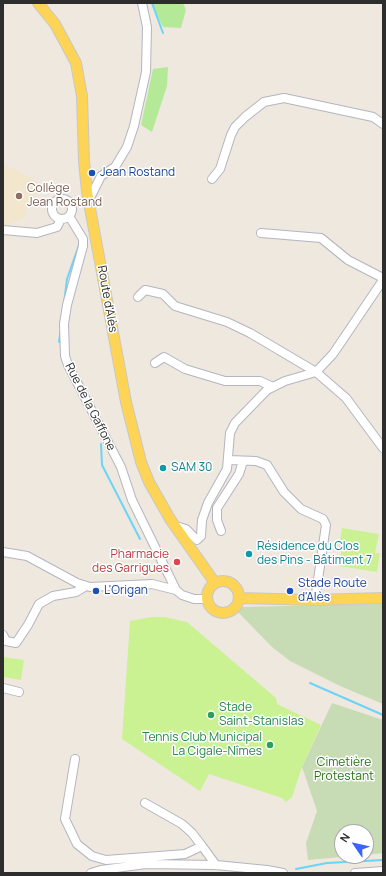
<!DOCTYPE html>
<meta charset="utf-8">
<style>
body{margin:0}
#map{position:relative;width:386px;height:876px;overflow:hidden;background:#efe8df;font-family:Manrope,sans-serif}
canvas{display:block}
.frame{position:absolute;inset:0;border:4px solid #2d2d2d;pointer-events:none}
.north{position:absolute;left:334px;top:824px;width:40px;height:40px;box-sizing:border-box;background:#fff;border:1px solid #ababab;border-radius:50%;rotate:304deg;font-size:11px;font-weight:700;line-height:16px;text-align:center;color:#2d2d2d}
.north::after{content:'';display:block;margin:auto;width:14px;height:18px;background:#3c62ff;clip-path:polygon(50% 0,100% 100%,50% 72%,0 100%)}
</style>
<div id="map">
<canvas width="386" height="876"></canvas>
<div class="frame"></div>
<div class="north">N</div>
</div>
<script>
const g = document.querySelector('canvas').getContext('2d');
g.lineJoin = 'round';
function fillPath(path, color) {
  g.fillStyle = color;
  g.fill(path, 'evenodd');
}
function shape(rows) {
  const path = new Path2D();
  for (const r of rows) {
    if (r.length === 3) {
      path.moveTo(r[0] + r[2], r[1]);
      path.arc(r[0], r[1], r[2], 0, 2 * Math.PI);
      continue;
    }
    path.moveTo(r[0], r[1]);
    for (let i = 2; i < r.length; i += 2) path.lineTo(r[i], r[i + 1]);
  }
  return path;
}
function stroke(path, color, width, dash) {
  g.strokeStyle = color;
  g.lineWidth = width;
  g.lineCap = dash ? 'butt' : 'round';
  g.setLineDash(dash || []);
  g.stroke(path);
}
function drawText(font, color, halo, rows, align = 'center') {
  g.font = font + ' Manrope,sans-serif';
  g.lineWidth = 3;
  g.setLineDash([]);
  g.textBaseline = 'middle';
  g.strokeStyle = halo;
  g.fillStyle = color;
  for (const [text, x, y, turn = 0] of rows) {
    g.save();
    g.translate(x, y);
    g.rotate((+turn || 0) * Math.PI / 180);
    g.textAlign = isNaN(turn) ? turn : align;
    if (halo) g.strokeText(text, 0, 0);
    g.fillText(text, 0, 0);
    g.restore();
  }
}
fillPath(shape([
 [3,164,32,178,42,187,32,201,27,201,25,217,6,226,3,225]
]), '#f2e6cd');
fillPath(shape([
 [151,3,183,3,186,10,181,28,163,27],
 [168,67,167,86,152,132,141,125,153,69]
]), '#b4ea97');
fillPath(shape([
 [383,604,383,704,340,686,290,661,272,647,238,612,240,607],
 [332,703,383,720,383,853,366,855,366,832,342,832,342,856,352,856,308,860,306,843,317,811,302,767]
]), '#c7dbb4');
fillPath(shape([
 [342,528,379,534,375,553,380,553,377,572,339,566,342,547,339,547],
 [152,617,164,617,187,622,276,698,277,704,321,725,302,767,292,797,286,802,282,798,209,774,200,791,122,739,130,621],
 [3,657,24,660,21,680,3,677]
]), '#caf292');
stroke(shape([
 [152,3,163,33],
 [64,303,67,279,79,245],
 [59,342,61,329],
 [101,444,102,465,140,539],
 [310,683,383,715],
 [296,869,327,863,383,860]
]), '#6ad4f9', 2);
const minor = shape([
 [212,179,220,169,231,135,235,127,245,117,264,102,284,98,373,117,383,124],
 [62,209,10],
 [89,200,101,176,115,167,127,147,134,126,146,72,147,27,142,3],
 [69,216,83,239,83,246,67,305,64,324,65,356,68,365,121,467,132,500,176,590],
 [3,230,37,233,57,227,61,219],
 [261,233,321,238,348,260,383,278],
 [138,297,145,290,163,294,175,306,227,322,250,333,316,372,346,398,383,448],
 [155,363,164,357,185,369,225,381,260,381,273,387],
 [229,460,256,461,267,465,284,492,301,509,323,519,326,525,315,600],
 [176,526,186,529,197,540,201,536,202,520,208,503,227,469,230,433,235,423,267,390,285,381,316,372,333,354,383,280],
 [221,531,217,520,217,508,239,474,243,461],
 [3,552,27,556,77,583,90,587,152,584,176,590,182,595,194,599,207,599],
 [3,635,6,641,16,643,28,625,39,604,53,596,76,592,86,586],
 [3,688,19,692],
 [75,759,65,819,77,844,92,856,106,860,185,854,202,846,216,865],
 [145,803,182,824,192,833,202,846],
 [267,870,283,873],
 [91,873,101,870,146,864,216,865,267,870,268,873],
 [355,873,383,871]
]);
const major = shape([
 [38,3,55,24,76,63,82,96,84,161,87,192,126,402,141,462,149,482,170,519,215,583],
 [223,597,16],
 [239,598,315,600,383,598]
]);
stroke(minor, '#b3b5c1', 10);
stroke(major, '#c8c8c8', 12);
stroke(minor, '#fff', 8);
stroke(major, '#fdd456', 10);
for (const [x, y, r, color] of [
 [92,173,4,"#1a4fb4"],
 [19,196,4,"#8d6e63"],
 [163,468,4,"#0f9aa8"],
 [249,554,4,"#0f9aa8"],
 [177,562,4,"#e0444e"],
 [96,591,4,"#1a4fb4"],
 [290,591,4,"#1a4fb4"],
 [211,715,4,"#2e9e5b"],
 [270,745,4,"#2e9e5b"]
]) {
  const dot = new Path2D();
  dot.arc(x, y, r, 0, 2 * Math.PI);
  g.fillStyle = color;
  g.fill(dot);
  stroke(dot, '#fff', 1.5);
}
drawText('12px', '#164399', '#fff', [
 ["Jean Rostand",100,173],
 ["Stade Route",298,584],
 ["d'Alès",298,598],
 ["L'Origan",104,591]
], 'left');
drawText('12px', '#785e54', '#fff', [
 ["Collège",27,189],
 ["Jean Rostand",27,203]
], 'left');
drawText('12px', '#2d2d2d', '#fff', [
 ["Route d'Alès",107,299,80],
 ["Rue de la Gaffone",90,407,63]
]);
drawText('12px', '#0d838f', '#fff', [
 ["SAM 30",171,468],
 ["Résidence du Clos",257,547],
 ["des Pins - Bâtiment 7",257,561]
], 'left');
drawText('12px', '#be3a42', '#fff', [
 ["Pharmacie",169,555],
 ["des Garrigues",169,569]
], 'right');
drawText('12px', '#27864d', '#fff', [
 ["Stade",219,708],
 ["Saint-Stanislas",219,722],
 ["Tennis Club Municipal",262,738,"right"],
 ["La Cigale-Nîmes",262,752,"right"]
], 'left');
drawText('12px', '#297315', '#fff', [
 ["Cimetière",344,763],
 ["Protestant",344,777]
]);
</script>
